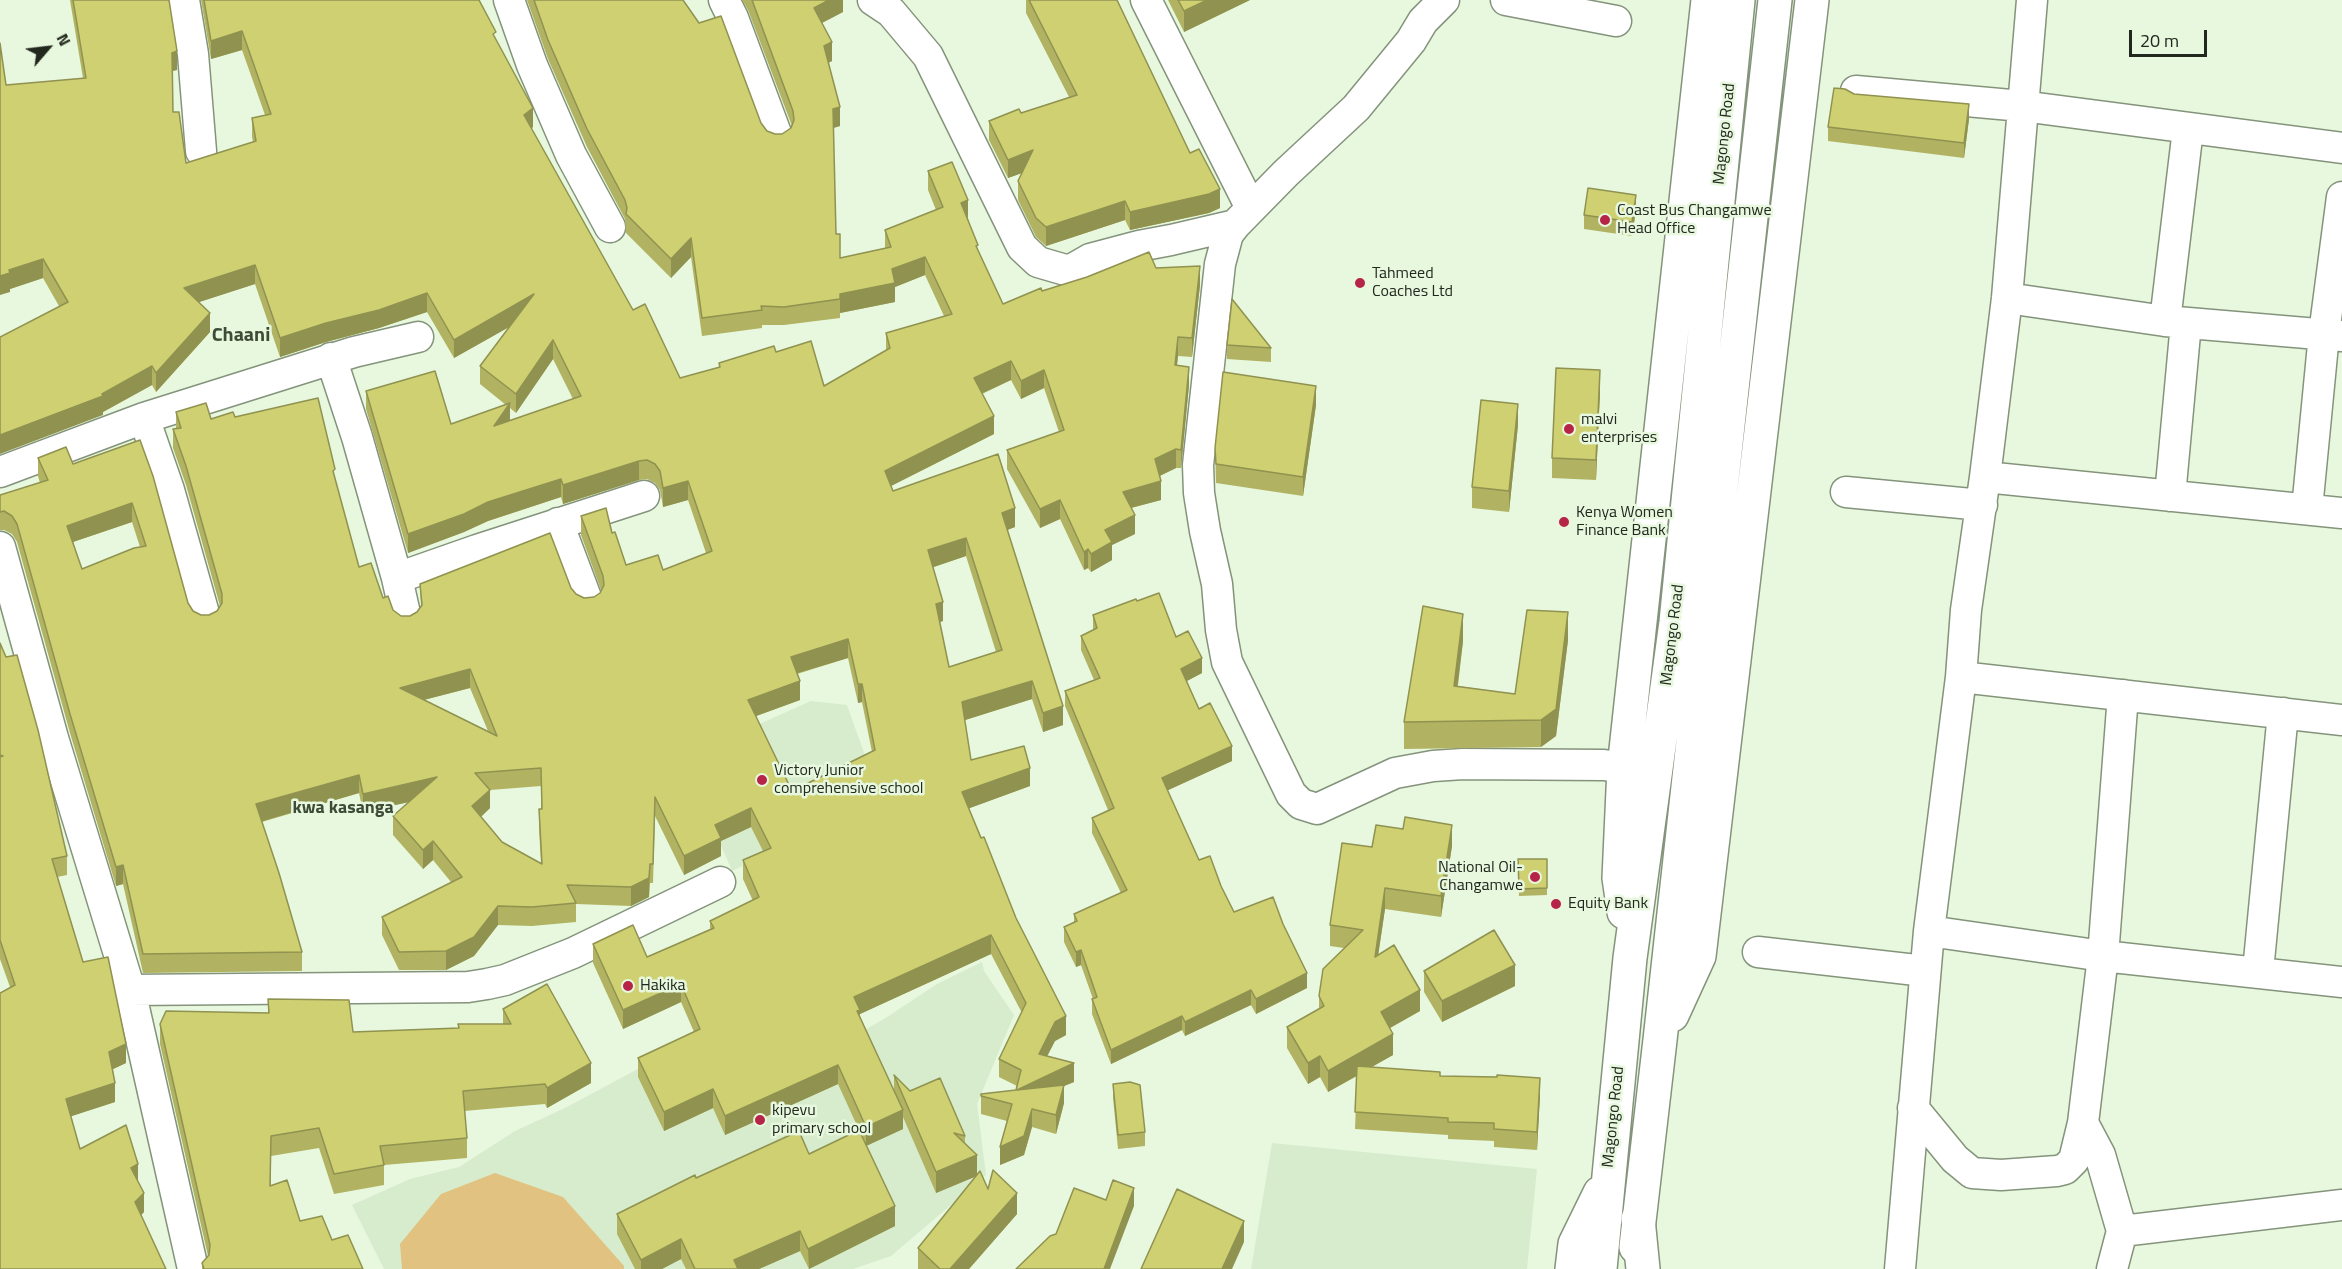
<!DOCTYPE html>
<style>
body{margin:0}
#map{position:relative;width:2342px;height:1269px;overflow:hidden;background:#e7f8de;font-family:"Titillium Web",sans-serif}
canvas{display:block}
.north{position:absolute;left:18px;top:18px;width:60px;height:60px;-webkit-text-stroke:4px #e7f8de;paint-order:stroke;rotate:62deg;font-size:16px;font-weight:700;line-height:24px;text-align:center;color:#22281e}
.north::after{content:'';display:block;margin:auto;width:21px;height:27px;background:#22281e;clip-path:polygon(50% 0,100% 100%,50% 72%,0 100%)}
.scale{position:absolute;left:2129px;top:30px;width:78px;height:27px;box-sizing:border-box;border:3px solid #22281e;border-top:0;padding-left:8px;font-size:18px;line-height:21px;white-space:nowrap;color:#22281e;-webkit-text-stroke:4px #e7f8de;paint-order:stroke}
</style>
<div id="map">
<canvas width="2342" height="1269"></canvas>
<div class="north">N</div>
<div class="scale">20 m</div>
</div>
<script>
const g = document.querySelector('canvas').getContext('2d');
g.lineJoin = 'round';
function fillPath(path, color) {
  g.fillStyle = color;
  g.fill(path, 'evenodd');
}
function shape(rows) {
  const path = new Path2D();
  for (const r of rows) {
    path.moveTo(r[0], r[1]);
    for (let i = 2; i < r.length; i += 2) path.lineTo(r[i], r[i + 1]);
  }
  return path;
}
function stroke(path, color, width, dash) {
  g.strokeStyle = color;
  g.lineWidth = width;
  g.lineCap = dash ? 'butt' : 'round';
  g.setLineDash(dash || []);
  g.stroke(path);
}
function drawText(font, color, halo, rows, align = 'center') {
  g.font = font + ' "Titillium Web",sans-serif';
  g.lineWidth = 5;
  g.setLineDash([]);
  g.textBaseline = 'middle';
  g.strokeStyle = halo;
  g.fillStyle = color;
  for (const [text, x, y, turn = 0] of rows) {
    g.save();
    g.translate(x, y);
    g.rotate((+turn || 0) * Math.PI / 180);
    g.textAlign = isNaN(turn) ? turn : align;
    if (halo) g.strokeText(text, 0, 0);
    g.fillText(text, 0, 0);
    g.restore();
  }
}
fillPath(shape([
 [811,701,847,705,868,764,806,836,732,871,683,758],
 [982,962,984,971,1014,1015,977,1104,986,1175,891,1256,853,1269,384,1269,352,1205,410,1179,459,1167,515,1131,565,1108,703,1034,822,1055,887,1017,937,984],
 [1272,1143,1537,1169,1527,1269,1251,1269]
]), '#d7eccc');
fillPath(shape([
 [495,1173,563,1197,624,1266,624,1269,402,1269,400,1244,441,1194]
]), '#e1c280');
const minor = shape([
 [184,0,193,54,201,151],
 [509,0,532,65,571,155,610,227],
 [724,0,733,18,777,136],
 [873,0,891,12,928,56,1022,247,1038,262,1069,271,1090,259,1139,246,1171,240,1235,225,1286,173,1356,108,1411,41,1423,21,1444,0],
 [1146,0,1251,208],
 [1506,0,1616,21],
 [1856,91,2022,106,2342,148],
 [1235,225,1228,234,1220,264,1198,465,1199,493,1205,531,1217,584,1221,630,1227,662,1291,794,1301,804,1317,809,1395,773,1433,766,1463,764,1604,765,1624,768],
 [2007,298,2165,321,2342,336],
 [2165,321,2188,129],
 [331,358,357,437,397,578,406,618],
 [144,418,169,490,205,617],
 [0,472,144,418,354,352,418,337],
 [1985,477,2342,513],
 [1846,492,1982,505],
 [2170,496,2186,323],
 [2307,509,2324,334,2342,197],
 [558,523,587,600],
 [0,547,53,738,130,990,193,1269],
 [397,578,477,550,644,496],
 [1961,677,2342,720],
 [1929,931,2103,956,2342,982],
 [1758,952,1925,971],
 [2258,971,2283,713],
 [130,990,468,987,487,984,505,980,573,953,720,882],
 [1913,1108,1955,1159,1972,1173,2001,1175,2057,1171,2065,1169,2074,1160,2083,1123,2103,956,2123,695],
 [2083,1123,2100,1155,2122,1231,2112,1269],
 [2122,1231,2342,1205],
 [1900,1269,1929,931,1961,677,1966,610,1985,477,2007,298,2032,0]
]);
const major = shape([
 [1624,912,1619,878,1624,768,1708,0],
 [1672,1015,1699,956,1812,0],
 [1636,1247,1660,1040,1775,0],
 [1572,1269,1575,1244,1600,1193],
 [1600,1269,1630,958,1676,622,1738,0]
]);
const highway = shape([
 [1638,1219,1643,1269]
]);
stroke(minor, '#84937b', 33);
stroke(major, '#84937b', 36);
stroke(highway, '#84937b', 36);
stroke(minor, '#fff', 30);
stroke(major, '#fff', 33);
stroke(highway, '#fff', 33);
fillPath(shape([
 [70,0,169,0,177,70,172,71,173,112,186,163,253,142,252,137,252,118,265,115,242,50,211,59,201,0,479,0,533,127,531,129,633,310,680,378,719,368,719,363,776,352,824,386,886,351,886,333,944,316,925,275,895,287,895,302,840,313,840,318,784,325,762,325,762,328,702,336,691,257,671,278,626,233,625,219,587,147,548,59,527,0,683,0,761,123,767,131,775,134,782,134,791,128,792,126,748,10,742,0,843,0,843,12,822,23,832,61,828,63,840,126,833,128,836,234,840,258,885,248,885,230,936,210,928,190,928,171,968,219,978,250,1003,304,1042,291,1156,268,1200,285,1192,357,1178,356,1177,365,1189,385,1181,468,1176,468,1160,476,1161,500,1131,508,1135,534,1112,545,1112,560,1091,572,1088,568,1084,570,1060,519,1040,528,1007,469,1007,450,1059,432,1044,388,1021,399,1011,380,982,394,994,434,891,486,893,491,1015,527,1007,530,1063,725,1043,732,1032,699,965,720,971,760,1030,786,969,808,1066,1035,1055,1041,1047,1056,1074,1082,1064,1086,1064,1103,1056,1134,1032,1127,1024,1155,1000,1165,1007,1121,981,1114,981,1094,1016,1090,1017,1086,999,1077,999,1059,1022,1013,991,954,860,1014,860,1016,894,1091,894,1075,910,1091,965,1136,965,1144,977,1175,988,1189,1017,1214,969,1269,918,1269,918,1248,976,1176,936,1193,903,1117,903,1129,866,1146,895,1226,809,1269,800,1251,759,1269,686,1269,681,1259,662,1269,635,1269,617,1234,617,1214,696,1178,809,1154,859,1130,838,1084,725,1135,713,1108,664,1131,638,1077,638,1058,694,1032,681,1002,623,1029,593,963,593,944,647,957,710,929,710,921,753,901,743,879,743,860,763,851,751,827,721,841,721,856,684,875,655,816,653,883,650,883,649,897,631,906,576,904,576,922,532,926,498,925,474,956,446,970,399,970,382,935,382,917,451,882,433,860,423,869,393,835,393,816,409,802,363,812,359,793,262,822,302,952,302,971,143,973,123,884,116,886,70,733,17,542,12,534,4,530,0,530,0,495,40,483,38,476,38,458,73,464,140,440,188,603,193,611,201,615,209,615,217,611,220,606,186,485,173,448,173,429,176,429,176,412,211,419,235,417,335,479,359,567,393,610,401,616,410,616,417,612,421,607,420,584,571,588,576,594,584,598,594,597,600,593,601,590,581,535,581,516,612,533,626,565,663,570,706,553,688,500,663,507,660,490,655,483,647,479,639,480,563,504,561,497,488,521,464,532,408,553,366,409,366,391,451,424,506,405,480,384,480,366,509,327,454,358,427,312,379,328,326,342,280,357,255,284,199,302,210,332,156,392,152,385,103,412,103,415,59,306,43,278,10,289,10,292,6,85,83,78],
 [553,359,573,399,510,421,510,408,516,413],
 [132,522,140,547,82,569,73,542],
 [966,556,996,652,949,667,940,622,943,621,933,567],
 [848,658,858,703,862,702,872,752,792,791,756,716,800,700,797,674],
 [470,688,488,731,424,700],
 [541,786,541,809,539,809,539,828,541,864,502,842,481,817,490,808,490,790],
 [1026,0,1117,0,1190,153,1220,208,1209,213,1130,230,1125,220,1046,246,1036,237,1018,200,1018,181,1022,173,1008,178,989,140,989,121,1021,113,1069,97,1026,13],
 [1168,0,1250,0,1184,32],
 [1854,94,1969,119,1964,158,1828,141,1828,127],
 [1636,210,1632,236,1584,229,1584,215],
 [1227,345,1271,348,1271,362,1227,359],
 [1600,391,1596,480,1552,478,1552,458],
 [1316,405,1303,496,1216,483,1215,448],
 [1518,425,1509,512,1472,508,1472,487],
 [1137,601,1176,637,1202,673,1187,681,1199,709,1232,761,1167,790,1199,860,1221,886,1234,912,1307,988,1256,1014,1251,1005,1185,1036,1182,1030,1111,1064,1092,1014,1092,999,1093,999,1081,965,1076,967,1064,942,1064,927,1074,923,1074,914,1121,893,1092,833,1092,818,1108,810,1065,706,1065,691,1094,680,1081,650,1081,636,1093,630,1093,615],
 [1568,640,1556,736,1541,747,1404,749,1404,722,1463,641,1458,686,1515,694],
 [0,643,67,856,67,875,57,877,83,962,126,1063,113,1069,115,1102,71,1116,80,1149,138,1183,144,1212,141,1215,0,1269,10,987,0,959],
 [1452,846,1441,917,1385,909,1378,955,1420,1011,1390,1028,1393,1055,1371,1067,1440,1076,1540,1095,1537,1150,1494,1147,1494,1141,1448,1139,1448,1135,1355,1129,1357,1076,1328,1092,1320,1077,1308,1084,1287,1048,1287,1027,1319,1009,1319,996,1344,948,1330,946,1330,925,1372,847],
 [1518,859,1547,859,1547,895,1519,896],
 [1424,971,1515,986,1442,1022,1424,992],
 [268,999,353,1032,458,1028,503,1024,503,1009,591,1083,547,1108,545,1104,464,1111,467,1138,467,1158,384,1165,384,1185,334,1194,319,1148,271,1156,271,1186,300,1221,332,1240,363,1269,202,1269,202,1263,208,1256,160,1044,160,1024,268,1013],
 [1113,1084,1145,1132,1145,1146,1118,1149,1113,1098]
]), '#b1b362');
fillPath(shape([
 [829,0,843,0,843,12,814,27,814,8],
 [1207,0,1250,0,1184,32,1184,11],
 [242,31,242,50,211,59,211,41],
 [832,42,832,61,824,65,824,46],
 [177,51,177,70,172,71,172,53],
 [1969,104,1969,119,1964,158,1964,143],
 [840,107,840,126,833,128,833,109],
 [533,108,533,127,524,134,524,115],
 [1033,150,1033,169,1008,178,1008,160],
 [1220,189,1220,208,1209,213,1130,230,1130,212],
 [1636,195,1636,210,1632,236,1632,222],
 [968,200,968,219,961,203],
 [1125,201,1125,220,1046,246,1046,227],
 [691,238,691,257,671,278,671,259],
 [925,257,925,275,895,287,895,302,840,313,840,294,892,269],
 [43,259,43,278,10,289,10,292,0,295,0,276,9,270],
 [255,265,255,284,184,307,184,288],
 [1200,266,1200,285,1192,357,1192,338],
 [427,293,427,312,379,328,326,342,280,357,280,338,326,323],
 [534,294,534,313,454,358,454,340],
 [210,313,210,332,156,392,156,373],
 [1178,337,1178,356,1175,383,1175,365],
 [553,340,553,359,516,413,516,394],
 [1011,361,1011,380,974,397,974,378],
 [152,366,152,385,103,412,103,415,0,454,0,435,102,394],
 [1189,367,1189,385,1181,468,1181,450],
 [1044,370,1044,388,1021,399,1021,381],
 [1600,370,1600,391,1596,480,1596,460],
 [1316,386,1316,405,1303,496,1303,477],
 [510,403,510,422,494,426],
 [1518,404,1518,425,1509,512,1509,491],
 [994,416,994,434,885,489,885,471],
 [1176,449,1176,468,1155,478,1155,459],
 [639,461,639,480,563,504,563,485],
 [561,479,561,497,488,521,464,532,408,553,408,534,488,502],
 [688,481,688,500,663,507,663,488],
 [1161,481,1161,500,1123,510,1123,492],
 [1060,500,1060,519,1040,528,1040,509],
 [132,503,132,522,67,544,67,526],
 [1015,508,1015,527,1002,532,1002,513],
 [1135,515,1135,534,1112,545,1112,560,1091,572,1091,554,1105,530],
 [966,538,966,556,928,569,928,550],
 [1088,549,1088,568,1084,570,1084,552],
 [943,602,943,621,936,623,936,604],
 [1568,612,1568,640,1556,736,1541,747,1541,720],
 [1463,614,1463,641,1454,713,1454,686],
 [848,639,848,658,791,675,791,657],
 [1202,658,1202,673,1181,684,1181,669],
 [470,669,470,688,400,706,400,688],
 [800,681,800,700,748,719,748,700],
 [1032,681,1032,699,962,721,962,702],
 [858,684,862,684,862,702,858,703],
 [1063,706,1063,725,1043,732,1043,713],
 [1232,746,1232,761,1162,793,1162,778],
 [1030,768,1030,786,962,811,962,792],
 [359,775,359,793,256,823,256,804],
 [437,777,437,796,363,812,363,794],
 [490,790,490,808,472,825,472,806],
 [751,808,751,827,721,841,721,856,684,875,684,856,715,825],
 [1452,825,1452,846,1441,917,1441,896],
 [433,841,433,860,423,869,423,850],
 [650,864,649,897,631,906,631,887],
 [123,865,123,884,116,886,116,867],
 [1385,888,1385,909,1375,977,1375,957],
 [498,906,498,925,474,956,446,970,446,951],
 [991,935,991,954,860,1014,860,1028,854,997],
 [1081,950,1081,965,1076,967,1076,952],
 [1515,965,1515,986,1442,1022,1442,1001],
 [1307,973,1307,988,1256,1014,1256,999],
 [681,984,681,1002,623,1029,623,1010],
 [1251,990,1251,1005,1185,1036,1185,1022],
 [1420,990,1420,1011,1381,1033,1381,1012],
 [1066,1016,1066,1035,1055,1041,1039,1072,1039,1054,1055,1022],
 [1182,1016,1182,1030,1111,1064,1111,1050],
 [1393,1034,1393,1055,1328,1092,1328,1071],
 [126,1044,126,1063,109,1071,109,1052],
 [1320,1056,1320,1077,1308,1084,1308,1063],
 [591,1063,591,1083,547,1108,547,1088],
 [1074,1063,1074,1082,1064,1086,1064,1103,1056,1134,1056,1115,1017,1090],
 [838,1065,838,1084,725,1135,725,1116],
 [1540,1078,1540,1095,1537,1150,1537,1132],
 [115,1083,115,1102,66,1118,66,1099],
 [713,1089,713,1108,664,1131,664,1112],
 [1032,1109,1032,1127,1024,1155,1000,1165,1000,1147],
 [903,1110,903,1129,866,1146,866,1127],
 [977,1155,977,1176,936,1193,936,1172],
 [138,1164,138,1182,131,1168],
 [1134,1188,1134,1206,1110,1269,1104,1269],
 [144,1193,144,1212,135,1221,135,1202],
 [1017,1193,1017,1214,969,1269,950,1269],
 [895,1206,895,1226,809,1269,808,1249],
 [1244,1221,1244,1242,1232,1269,1222,1269],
 [800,1231,800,1251,759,1269,734,1269,734,1260],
 [681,1239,681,1259,662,1269,641,1269,641,1260]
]), '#909250');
const building = shape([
 [73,0,169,0,177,51,172,53,173,112,179,112,186,163,256,141,252,118,271,114,242,31,211,41,204,0,479,0,496,32,493,34,533,108,524,115,633,310,645,304,680,378,720,367,719,363,774,346,776,352,811,341,824,386,890,348,886,333,952,314,925,257,892,269,895,283,840,294,840,299,784,307,761,306,762,310,702,318,691,238,671,259,626,214,627,208,625,200,587,129,548,40,534,0,683,0,699,23,721,16,761,123,767,131,775,134,782,134,791,128,794,120,793,111,752,0,829,0,814,8,832,42,824,46,840,107,833,109,836,234,840,234,840,258,891,247,885,230,943,207,928,171,952,162,968,200,961,203,978,245,976,246,1003,304,1041,288,1042,291,1087,277,1149,252,1156,268,1200,266,1192,338,1178,337,1175,365,1189,367,1181,450,1176,449,1155,459,1161,481,1123,492,1135,515,1105,530,1112,542,1091,554,1088,549,1084,552,1060,500,1040,509,1007,450,1064,430,1044,370,1021,381,1011,361,974,378,994,416,885,471,893,491,998,454,1015,508,1002,513,1063,706,1043,713,1032,681,962,702,971,760,1024,746,1030,768,962,792,981,838,984,837,1016,918,1066,1016,1055,1022,1039,1054,1074,1063,1017,1090,1064,1085,1056,1115,1032,1109,1024,1136,1000,1147,1012,1104,981,1096,981,1094,1016,1090,1021,1070,999,1059,1026,1003,991,935,854,997,860,1010,857,1011,903,1110,866,1127,838,1065,725,1116,713,1089,664,1112,638,1058,700,1029,681,984,623,1010,593,944,633,925,647,957,714,928,710,921,759,897,743,860,771,848,751,808,715,825,721,838,684,856,655,797,653,864,650,864,649,878,631,887,567,885,576,903,532,907,498,906,474,937,446,951,399,952,382,917,462,877,433,841,423,850,393,816,437,777,363,794,359,775,256,804,279,873,302,952,143,954,123,865,116,867,70,714,17,524,12,516,4,511,0,512,0,495,48,480,38,458,66,447,73,464,140,440,153,476,188,603,193,611,201,615,209,615,217,611,222,603,222,594,186,466,173,429,181,428,176,412,206,403,211,419,233,412,235,417,318,398,335,469,333,471,359,567,371,563,383,598,388,596,393,610,401,616,410,616,417,612,422,605,420,584,550,533,571,588,576,594,584,598,594,597,600,593,604,585,603,576,581,516,606,508,612,533,615,532,626,565,658,555,663,570,712,551,688,481,663,488,660,471,655,464,647,460,639,461,563,485,561,479,488,502,464,514,408,534,366,391,435,371,451,424,510,403,494,426,581,396,553,340,516,394,480,366,534,294,454,340,427,293,379,310,326,323,280,338,255,265,184,288,210,313,156,373,152,366,102,394,103,396,0,435,0,337,68,302,43,259,9,270,10,273,0,276,0,43,6,85,86,78,73,0],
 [132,503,146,546,134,548,82,569,67,526,132,503],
 [966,538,1002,650,949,667,936,604,943,602,928,550,966,538],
 [848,639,858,684,862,684,875,750,792,791,748,700,800,681,791,657,848,639],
 [470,669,497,736,400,688,470,669],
 [541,768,542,809,539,809,542,864,502,842,472,806,490,790,475,773,541,768],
 [1029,0,1117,0,1190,153,1199,149,1220,189,1209,194,1130,212,1125,201,1046,227,1036,218,1018,181,1033,150,1008,160,989,121,1019,109,1021,113,1077,95,1029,0],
 [1178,0,1207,0,1184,11,1178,0],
 [1834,88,1845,89,1854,94,1969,104,1964,143,1828,127,1834,88],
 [1588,188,1636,195,1632,222,1584,215,1588,188],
 [1232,299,1271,348,1227,345,1232,299],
 [1556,368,1600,370,1596,460,1552,458,1556,368],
 [1223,372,1316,386,1303,477,1216,464,1215,448,1223,372],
 [1481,400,1518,404,1509,491,1472,487,1481,400],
 [1159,593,1176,637,1188,631,1202,658,1181,669,1199,709,1210,703,1232,746,1162,778,1199,860,1210,856,1221,886,1234,912,1273,897,1283,924,1307,973,1256,999,1251,990,1185,1022,1182,1016,1111,1050,1092,999,1097,997,1081,950,1076,952,1064,927,1077,921,1074,914,1127,890,1092,818,1114,808,1065,691,1100,678,1081,636,1097,628,1093,615,1136,599,1137,601,1159,593],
 [1423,606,1463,614,1454,686,1515,694,1527,610,1568,612,1556,709,1541,720,1404,722,1423,606],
 [0,643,6,657,17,655,38,730,67,856,52,859,83,962,108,957,126,1044,109,1052,115,1083,66,1099,80,1149,126,1125,138,1164,131,1168,144,1193,135,1202,166,1269,0,1269,0,993,15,985,0,940,0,757,3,756,0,755,0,643],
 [1405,817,1452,825,1441,896,1385,888,1375,957,1394,945,1420,990,1381,1012,1393,1034,1328,1071,1320,1056,1308,1063,1287,1027,1324,1006,1319,996,1323,969,1363,930,1330,925,1342,843,1372,847,1376,825,1403,829,1405,817],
 [1518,859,1547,859,1547,888,1519,889,1518,859],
 [1494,930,1515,965,1442,1001,1424,971,1494,930],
 [547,984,591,1063,547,1088,545,1084,463,1091,467,1138,380,1146,384,1165,334,1174,319,1128,271,1136,270,1186,287,1180,300,1221,322,1216,332,1240,348,1235,363,1269,204,1269,202,1263,209,1255,210,1245,160,1024,166,1011,269,1013,268,999,349,1000,353,1032,459,1028,458,1024,511,1024,503,1009,547,984],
 [1357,1066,1440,1072,1440,1076,1497,1077,1497,1075,1540,1078,1537,1132,1494,1129,1494,1123,1448,1122,1448,1118,1355,1112,1357,1066],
 [894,1075,910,1091,940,1078,965,1136,954,1133,977,1155,936,1172,894,1075],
 [1130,1082,1140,1085,1145,1132,1118,1135,1113,1084,1130,1082],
 [859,1130,895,1206,808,1249,800,1231,734,1260,738,1269,695,1269,681,1239,641,1260,617,1214,695,1175,696,1178,799,1131,809,1154,859,1130],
 [993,1170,1017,1193,950,1269,940,1269,918,1248,980,1171,988,1189,993,1170],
 [1113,1180,1134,1188,1104,1269,1016,1269,1050,1236,1056,1234,1074,1188,1106,1200,1113,1180],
 [1177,1189,1244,1221,1222,1269,1141,1269,1177,1189]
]);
fillPath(building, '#ced072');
stroke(building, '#909250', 1.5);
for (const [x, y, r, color] of [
 [1605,220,6,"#b62448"],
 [1360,283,6,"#b62448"],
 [1569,429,6,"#b62448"],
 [1564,522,6,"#b62448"],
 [762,780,6,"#b62448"],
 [1535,877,6,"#b62448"],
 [1556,904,6,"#b62448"],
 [628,986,6,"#b62448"],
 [760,1120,6,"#b62448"]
]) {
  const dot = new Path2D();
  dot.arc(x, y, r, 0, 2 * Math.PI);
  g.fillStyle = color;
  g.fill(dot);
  stroke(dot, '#e7f8de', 2);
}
drawText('16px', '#22281e', '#e7f8de', [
 ["Magongo Road",1725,134,-84],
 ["Magongo Road",1673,635,-83],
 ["Magongo Road",1614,1117,-84]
]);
drawText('16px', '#22281e', '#e7f8de', [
 ["Coast Bus Changamwe",1617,211],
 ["Head Office",1617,229],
 ["Tahmeed",1372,274],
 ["Coaches Ltd",1372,292],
 ["malvi",1581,420],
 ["enterprises",1581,438],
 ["Kenya Women",1576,513],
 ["Finance Bank",1576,531],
 ["Victory Junior",774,771],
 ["comprehensive school",774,789],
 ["National Oil-",1523,868,"right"],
 ["Changamwe",1523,886,"right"],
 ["Equity Bank",1568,904],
 ["Hakika",640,986],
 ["kipevu",772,1111],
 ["primary school",772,1129]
], 'left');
drawText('bold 18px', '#3e4b36', '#e7f8de', [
 ["kwa kasanga",343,809]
]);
drawText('bold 20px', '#3e4b36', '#e7f8de', [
 ["Chaani",241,336]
]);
</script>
